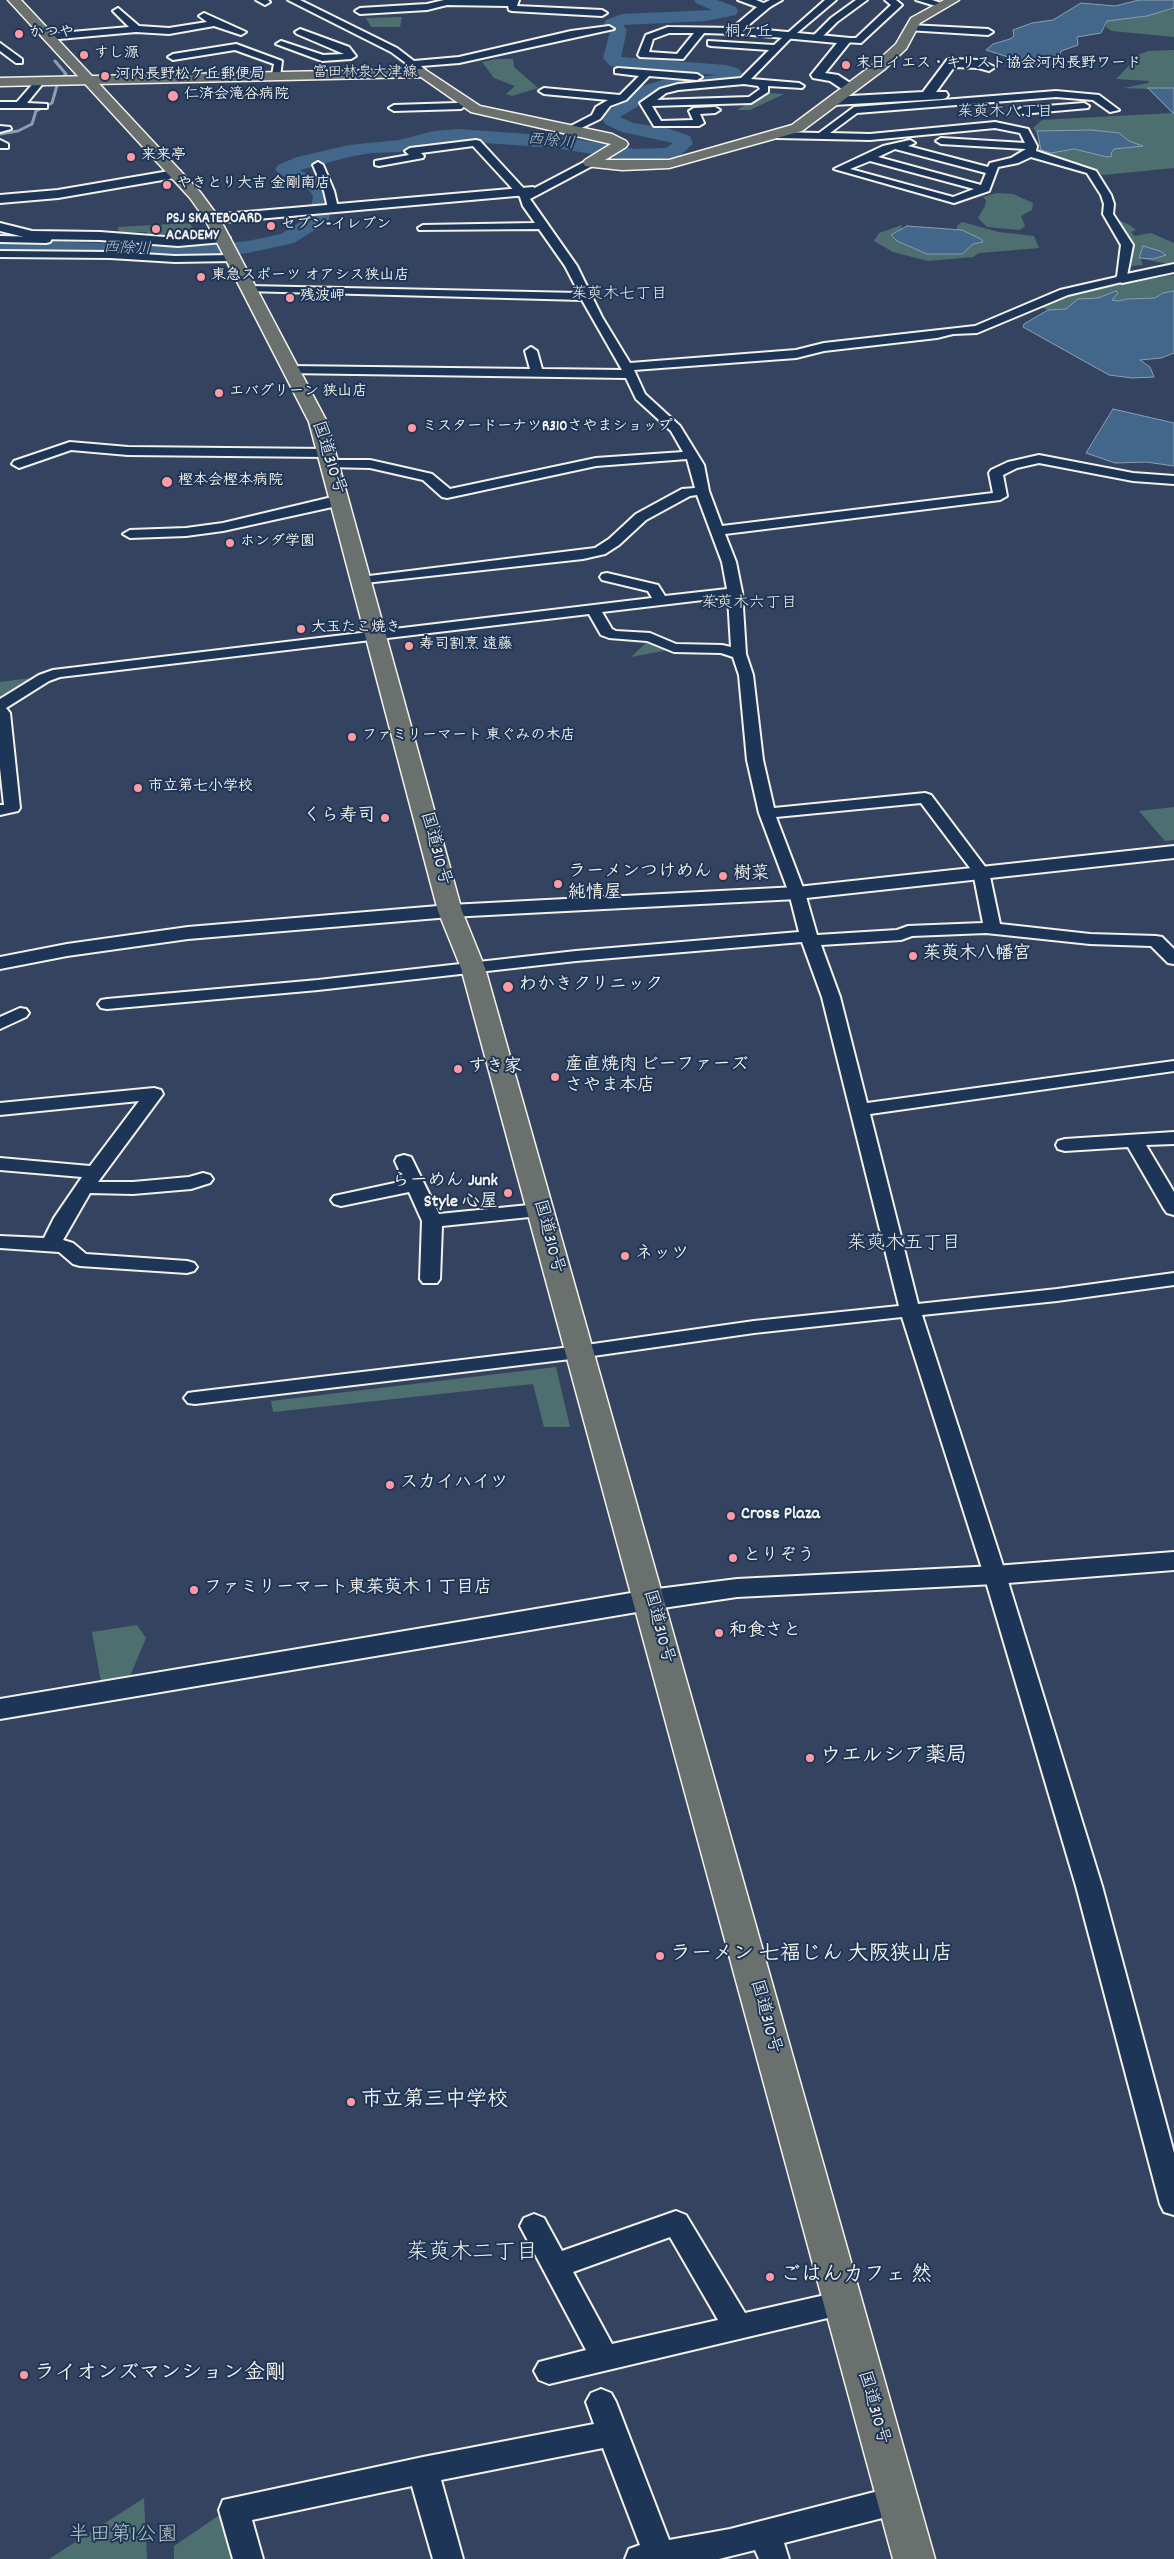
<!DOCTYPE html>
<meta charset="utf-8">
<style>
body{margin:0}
canvas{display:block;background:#344460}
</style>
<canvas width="1174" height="2559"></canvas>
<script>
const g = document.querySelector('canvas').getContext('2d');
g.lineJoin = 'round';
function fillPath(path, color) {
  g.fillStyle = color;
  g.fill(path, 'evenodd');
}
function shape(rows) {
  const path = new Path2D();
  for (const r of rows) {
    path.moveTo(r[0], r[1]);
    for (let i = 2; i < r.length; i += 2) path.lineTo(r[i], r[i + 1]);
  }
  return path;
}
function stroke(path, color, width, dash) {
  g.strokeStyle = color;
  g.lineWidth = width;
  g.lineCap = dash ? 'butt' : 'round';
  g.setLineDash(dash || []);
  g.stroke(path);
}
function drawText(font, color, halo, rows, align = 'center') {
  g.font = font + ' Dekko,"Klee One",sans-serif';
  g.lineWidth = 4;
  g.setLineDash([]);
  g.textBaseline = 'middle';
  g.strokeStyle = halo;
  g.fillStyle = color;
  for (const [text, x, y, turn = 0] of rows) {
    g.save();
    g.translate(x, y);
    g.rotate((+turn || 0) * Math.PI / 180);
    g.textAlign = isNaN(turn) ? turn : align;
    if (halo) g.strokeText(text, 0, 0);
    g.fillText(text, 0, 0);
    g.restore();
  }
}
fillPath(shape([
 [1174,8,1174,37,1112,31,1106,27,1107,21,1172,10],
 [402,17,400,27,371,27,366,18],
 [1174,50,1174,168,1103,175,1084,165,1039,154,1038,134,1033,128,1042,120,1172,113,1148,89,1124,88,1148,83,1149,81,1116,79,1140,54,1148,51],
 [497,59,513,59,514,67,538,88,512,96,506,94,515,86,494,78,482,62],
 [765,93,784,94,750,110,737,110],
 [997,193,1013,194,1033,203,1032,210,1021,216,1025,226,1020,230,987,227,978,218,985,206,986,200,983,197],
 [1115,218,1131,226,1136,230,1131,232,1135,236,1151,233,1174,243,1174,265,1146,271,1143,269,1167,264,1140,258,1143,265,1130,266,1133,249],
 [962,222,999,232,1034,236,1039,248,979,253,973,257,928,261,893,252,874,241,879,233,902,225,901,229,891,235,897,241,927,254,962,254,973,244,983,242,981,239,957,229,957,226],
 [190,223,196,235,168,237,148,235,146,232,119,233,118,227],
 [1174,275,1174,291,1163,293,1155,298,1127,299,1119,301,1112,300,1118,293,1116,291,1098,298,1079,299,1066,309,1048,310,1036,305,1048,297],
 [649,640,674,649,631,657],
 [31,678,0,698,0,682],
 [1174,807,1174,840,1165,841,1139,811],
 [556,1367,570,1427,544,1427,533,1384,273,1412,271,1401],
 [137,1625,146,1638,125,1688,101,1682,92,1632],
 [144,2498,147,2559,49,2559],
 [221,2514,234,2559,174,2559,174,2546]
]), '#4e6f6f');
const water = shape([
 [1139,0,1174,0,1174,8,1147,16,1107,21,1101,33,1077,37,1078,45,1061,51,1058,64,1033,65,986,50,993,44,1010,39,1014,36,1013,30,1032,23,1053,20,1081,3,1115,6,1139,0],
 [1148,88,1174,88,1174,113,1173,113,1148,88],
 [1091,130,1119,133,1129,141,1143,146,1114,149,1111,153,1112,156,1107,157,1074,149,1051,153,1041,150,1037,131,1091,130],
 [907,226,962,230,981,239,983,242,973,244,962,254,927,254,897,241,891,235,907,226],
 [1143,246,1160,251,1166,255,1153,259,1139,258,1143,246],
 [1116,291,1118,293,1112,300,1119,301,1127,299,1155,298,1163,293,1174,291,1174,353,1161,358,1140,360,1150,367,1154,377,1132,378,1109,375,1023,327,1024,324,1048,310,1066,309,1078,299,1098,298,1116,291],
 [1113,409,1174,423,1174,466,1146,462,1115,463,1086,453,1113,409]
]);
fillPath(water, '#43678a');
stroke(water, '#8a9eb0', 1);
stroke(shape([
 [55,61,66,74,61,79],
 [0,134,18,131,32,124,36,111,52,103,58,82]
]), '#8a9eb0', 3);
fillPath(shape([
 [694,0,717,0,736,7,738,11,736,15,705,21,623,25,627,30,621,57,726,65,739,69,742,73,735,81,716,86,665,90,647,96,637,107,620,117,633,123,667,128,690,136,693,144,678,157,636,161,555,148,458,141,434,143,399,152,371,153,349,157,300,170,324,183,333,196,329,219,326,223,294,243,248,253,201,258,0,252,0,240,201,246,248,241,281,234,310,216,313,196,310,191,278,173,275,169,278,165,297,157,349,145,399,140,434,131,458,129,555,136,636,149,666,148,673,143,622,132,605,124,601,116,625,99,635,88,663,80,718,75,610,66,603,58,610,31,604,24,606,20,622,14,712,10,696,3,694,0]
]), '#43678a');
const minor = shape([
 [256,0,268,0,270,2,265,5,256,0],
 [288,0,300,0,397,48,414,61,459,57,571,31,609,26,614,29,459,63,421,66,427,72,422,75,391,52,288,0],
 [444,0,519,0,517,6,602,10,607,13,602,16,512,11,509,10,508,6,447,5,427,10,360,14,355,11,360,8,427,4,444,0],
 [770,0,782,0,768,8,762,8,762,4,770,0],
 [825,0,836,0,791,38,751,79,799,83,804,86,802,88,768,86,768,92,751,103,652,106,661,121,693,120,689,111,694,108,715,107,720,110,715,113,700,114,704,123,699,126,654,126,640,103,660,89,678,84,741,78,769,50,711,46,708,45,708,41,774,45,825,0],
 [744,84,758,86,760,89,749,97,657,100,666,93,678,90,744,84],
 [856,0,867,0,837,22,819,40,813,40,813,36,831,18,856,0],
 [885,0,896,0,902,5,861,43,843,42,843,38,856,38,891,5,885,0],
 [916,0,932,0,947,5,942,8,916,0],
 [118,8,139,26,169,28,207,22,199,16,204,13,246,32,241,35,214,26,169,34,136,32,48,40,43,37,48,34,129,27,113,11,118,8],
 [910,25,988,29,993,32,988,35,907,30,907,26,910,25],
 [668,27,735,28,740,31,735,34,704,33,683,59,640,57,638,55,646,35,668,27],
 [669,33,694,33,677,54,649,52,653,39,669,33],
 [300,29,349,47,356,56,351,59,322,61,276,44,281,41,323,55,344,54,297,34,295,32,300,29],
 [0,43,22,59,22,63,16,63,0,51,0,43],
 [236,44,282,61,280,77,272,75,274,64,235,50,173,60,168,57,173,54,236,44],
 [618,68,697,74,702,77,697,80,649,76,626,100,610,106,600,119,571,133,567,132,567,128,592,115,596,107,608,100,544,94,539,91,544,88,620,95,639,76,615,73,615,69,618,68],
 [40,78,45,81,27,103,47,104,47,108,0,108,0,102,17,102,37,79,40,78],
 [1056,91,1099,95,1119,110,1110,112,1093,100,1056,97,857,113,830,133,870,134,995,122,1028,129,1037,146,1036,151,1096,171,1111,195,1114,204,1113,214,1133,245,1126,281,1068,295,977,333,953,334,937,338,824,351,796,358,634,370,645,394,680,426,704,465,709,491,722,526,993,493,989,473,991,470,1008,462,1039,455,1133,473,1174,476,1174,484,1133,481,1039,463,1017,468,1003,475,1007,496,1000,500,725,534,736,562,742,592,746,654,753,675,763,760,774,808,925,793,931,795,989,872,1000,924,1090,934,1156,936,1162,937,1174,949,1174,964,1168,963,1151,946,1090,944,986,933,912,936,901,940,821,945,840,997,867,1103,1174,1061,1174,1071,870,1114,918,1304,1057,1289,1174,1273,1174,1285,1057,1301,922,1315,1006,1575,1102,1886,1174,2153,1174,2215,1164,2212,1160,2204,1076,1886,984,1575,902,1317,754,1333,579,1358,195,1404,188,1403,184,1398,188,1393,195,1392,579,1346,754,1321,899,1306,822,997,802,942,576,961,318,990,107,1009,101,1008,98,1004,101,1000,107,999,318,980,576,951,799,932,789,893,759,813,747,760,739,675,733,657,721,653,674,652,647,641,609,638,601,635,589,614,60,677,49,681,6,708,10,713,20,808,18,811,0,815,0,805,4,805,0,768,0,699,39,675,53,670,652,598,648,591,602,580,600,577,602,574,607,573,658,585,665,596,727,589,722,562,697,495,690,496,646,520,619,545,605,554,583,559,356,584,354,581,356,578,361,577,595,548,609,539,636,514,682,489,695,488,687,459,596,466,447,498,442,497,423,480,370,468,324,467,322,464,329,460,370,460,432,474,450,489,596,458,683,452,671,431,636,399,626,378,287,373,287,367,291,366,530,369,525,351,531,347,537,351,542,369,622,370,582,300,245,291,243,289,249,286,579,293,565,266,539,229,419,230,418,228,423,225,535,223,523,206,520,197,473,146,421,153,424,156,423,158,379,166,375,165,375,161,409,155,405,151,410,148,476,140,480,141,527,192,586,161,594,161,594,165,530,199,577,266,602,317,630,363,796,350,824,343,975,326,1060,290,1117,277,1121,245,1103,214,1104,204,1101,195,1087,173,1031,157,1018,163,998,167,989,191,954,203,834,169,883,146,910,140,915,143,908,146,988,167,990,163,1011,158,1026,149,941,144,936,141,941,138,1025,143,1020,133,995,128,870,140,777,138,772,135,777,132,819,133,854,107,1056,91],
 [895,149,986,173,981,185,878,157,895,149],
 [870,161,974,189,953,197,850,169,870,161],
 [728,597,731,647,722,645,676,644,650,633,616,631,612,629,602,612,728,597],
 [921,803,973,872,983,923,908,926,897,930,817,935,805,893,776,817,921,803],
 [461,100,470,102,461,109,394,111,389,108,394,105,457,103,461,100],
 [1084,103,1089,106,1088,108,1021,114,1016,111,1021,108,1084,103],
 [0,126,10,127,11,129,0,132,0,126],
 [0,140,8,144,8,148,0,148,0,140],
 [318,162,323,165,334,191,338,208,337,210,333,211,328,208,324,191,313,165,318,162],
 [48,232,54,235,50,242,46,243,0,242,0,236,42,237,48,232],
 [0,251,110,252,175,256,232,255,238,258,232,261,175,262,110,258,0,257,0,251],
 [70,442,128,447,327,449,333,453,327,457,128,455,71,450,19,468,12,464,14,461,70,442],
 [341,497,348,501,346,504,223,531,186,536,130,538,123,534,130,530,186,528,223,523,328,498,341,497],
 [20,1008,26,1009,29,1013,26,1017,0,1029,0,1017,20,1008],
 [154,1088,161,1090,163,1094,98,1182,133,1182,189,1177,203,1173,210,1175,213,1179,210,1183,191,1189,133,1194,90,1193,63,1240,73,1243,86,1254,187,1261,194,1263,197,1267,194,1271,187,1273,80,1266,73,1264,59,1252,0,1248,0,1236,44,1238,54,1218,82,1177,0,1170,0,1158,90,1166,139,1101,0,1115,0,1103,154,1088],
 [1174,1132,1174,1144,1146,1145,1174,1192,1174,1215,1167,1213,1164,1209,1128,1147,1065,1151,1058,1149,1056,1145,1058,1141,1065,1139,1174,1132],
 [404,1155,411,1157,413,1161,439,1214,539,1204,546,1206,549,1210,546,1214,539,1216,442,1226,440,1279,437,1283,423,1283,420,1279,422,1221,409,1192,341,1206,334,1204,331,1200,334,1196,404,1181,395,1161,397,1157,404,1155],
 [676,2211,686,2215,745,2313,843,2291,853,2294,857,2303,853,2312,549,2384,539,2380,534,2371,539,2362,586,2350,520,2226,524,2218,534,2214,544,2218,562,2251,676,2211],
 [670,2237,718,2320,612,2344,573,2272,670,2237],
 [601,2389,611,2393,616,2402,669,2540,730,2529,898,2486,909,2490,913,2500,909,2510,898,2514,784,2543,789,2559,759,2559,755,2550,719,2559,625,2559,629,2549,640,2545,603,2448,441,2480,463,2559,433,2559,412,2486,252,2520,263,2559,233,2559,219,2510,223,2500,423,2457,594,2424,586,2402,591,2393,601,2389]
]);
const tertiary = shape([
 [738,0,756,0,771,6,745,28,850,38,850,42,825,73,838,75,853,85,855,88,853,91,845,91,830,81,813,78,811,75,837,43,731,33,731,29,757,7,738,0],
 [951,59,979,60,995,67,989,71,978,68,954,67,936,92,946,92,948,95,946,98,942,99,833,105,827,101,833,97,923,92,947,60,951,59],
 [175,170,180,171,182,174,180,177,58,198,0,203,0,195,58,190,175,170],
 [533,187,540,191,538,194,212,223,205,219,212,215,533,187],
 [0,223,32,231,100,232,178,238,223,234,230,238,223,242,178,246,100,240,32,239,0,231,0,223],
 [1174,264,1174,272,1122,283,1115,279,1117,276,1174,264],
 [1174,846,1174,858,797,899,450,917,188,939,67,956,0,969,0,957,67,944,188,927,450,905,797,887,1174,846],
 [1174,1552,1174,1570,995,1584,737,1597,649,1610,0,1719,0,1699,649,1590,737,1579,995,1566,1174,1552]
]);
const primary = shape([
 [944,0,959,0,920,23,906,49,885,69,802,131,669,168,622,170,585,166,583,163,585,160,611,144,471,112,421,77,0,86,0,78,424,69,480,106,612,134,626,141,628,144,626,147,605,160,669,160,792,125,875,63,896,44,911,18,944,0]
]);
const trunk = shape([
 [8,0,21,0,200,192,220,219,327,422,462,911,485,968,935,2559,893,2559,461,968,438,911,309,422,205,219,190,198,8,0]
]);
stroke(minor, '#f4f1e8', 4);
stroke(tertiary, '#f4f1e8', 4);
stroke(primary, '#f4f1e8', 3);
stroke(trunk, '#f4f1e8', 3);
fillPath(minor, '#1d3557');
fillPath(tertiary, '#1d3557');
fillPath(primary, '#6a706d');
fillPath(trunk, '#6a706d');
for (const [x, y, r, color] of [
 [19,34,5,"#ff9aa2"],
 [84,55,5,"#ff9aa2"],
 [846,65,5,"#ff9aa2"],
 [105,76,5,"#ff9aa2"],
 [173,96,6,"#ff9aa2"],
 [131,157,5,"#ff9aa2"],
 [167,185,5,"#ff9aa2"],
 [271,226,5,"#ff9aa2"],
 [156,229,5,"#ff9aa2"],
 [201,277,5,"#ff9aa2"],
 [290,298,5,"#ff9aa2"],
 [219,393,5,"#ff9aa2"],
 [412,428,5,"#ff9aa2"],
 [167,482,6,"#ff9aa2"],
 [230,543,5,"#ff9aa2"],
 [301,629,5,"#ff9aa2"],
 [409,646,5,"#ff9aa2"],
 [352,737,5,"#ff9aa2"],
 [138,788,5,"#ff9aa2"],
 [385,818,5,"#ff9aa2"],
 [723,876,5,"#ff9aa2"],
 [558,884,5,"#ff9aa2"],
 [913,956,5,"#ff9aa2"],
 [508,987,6,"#ff9aa2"],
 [458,1069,5,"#ff9aa2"],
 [555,1077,5,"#ff9aa2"],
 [508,1193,5,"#ff9aa2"],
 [625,1256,5,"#ff9aa2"],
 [390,1485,5,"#ff9aa2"],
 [731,1516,5,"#ff9aa2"],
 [733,1558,5,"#ff9aa2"],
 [194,1590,5,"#ff9aa2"],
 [719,1633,5,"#ff9aa2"],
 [810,1758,5,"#ff9aa2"],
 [660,1956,5,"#ff9aa2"],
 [351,2102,5,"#ff9aa2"],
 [770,2277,5,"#ff9aa2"],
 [24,2375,5,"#ff9aa2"]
]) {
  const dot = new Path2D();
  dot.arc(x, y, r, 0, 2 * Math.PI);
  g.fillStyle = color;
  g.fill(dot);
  stroke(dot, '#1d3557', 2);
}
drawText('bold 15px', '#f4f1e8', '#1d3557', [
 ["かつや",29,34],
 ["すし源",94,55],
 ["末日イエス・キリスト協会河内長野ワード",856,65],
 ["河内長野松ケ丘郵便局",115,76],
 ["仁済会滝谷病院",184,96],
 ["来来亭",141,157],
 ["やきとり大吉 金剛南店",177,185],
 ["PSJ SKATEBOARD",166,220],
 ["ACADEMY",166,237],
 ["セブン-イレブン",281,226],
 ["東急スポーツ オアシス狭山店",211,277],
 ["残波岬",300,298],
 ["エバグリーン 狭山店",229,393],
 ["ミスタードーナツR310さやまショップ",422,428],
 ["樫本会樫本病院",178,482],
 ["ホンダ学園",240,543],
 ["大玉たこ焼き",311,629],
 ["寿司割烹 遠藤",419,646],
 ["ファミリーマート 東ぐみの木店",362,737],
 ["市立第七小学校",148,788]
], 'left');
drawText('15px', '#f4f1e8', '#1d3557', [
 ["富田林泉大津線",365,74]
]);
drawText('16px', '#f4f1e8', '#1d3557', [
 ["桐ケ丘",749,34],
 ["茱萸木八丁目",1005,114],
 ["茱萸木七丁目",619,296],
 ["茱萸木六丁目",749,605]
]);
drawText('italic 16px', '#b6c1c7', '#1d3557', [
 ["西除川",551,143,6],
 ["西除川",127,250,2]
]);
drawText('18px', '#f4f1e8', '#1d3557', [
 ["国道310号",327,458,72],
 ["国道310号",434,849,75],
 ["国道310号",547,1237,75],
 ["国道310号",657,1627,75],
 ["国道310号",764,2017,75],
 ["国道310号",872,2408,74]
]);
drawText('bold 18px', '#f4f1e8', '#1d3557', [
 ["くら寿司",375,818,"right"],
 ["ラーメンつけめん",568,874],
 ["純情屋",568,895],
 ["樹菜",733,876],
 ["茱萸木八幡宮",923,956],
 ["わかきクリニック",519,987],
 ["産直焼肉 ビーファーズ",565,1067],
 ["さやま本店",565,1088],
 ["すき家",468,1069],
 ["らーめん Junk",498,1183,"right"],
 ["Style 心屋",498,1204,"right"],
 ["ネッツ",635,1256],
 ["スカイハイツ",400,1485],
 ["Cross Plaza",741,1516],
 ["とりぞう",743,1558],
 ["ファミリーマート東茱萸木１丁目店",204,1590],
 ["和食さと",729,1633]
], 'left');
drawText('19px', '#f4f1e8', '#1d3557', [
 ["茱萸木五丁目",904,1245]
]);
drawText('bold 21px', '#f4f1e8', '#1d3557', [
 ["ウエルシア薬局",820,1758],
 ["ラーメン 七福じん 大阪狭山店",670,1956],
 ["市立第三中学校",361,2102],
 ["ごはんカフェ 然",780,2277],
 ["ライオンズマンション金剛",34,2375]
], 'left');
drawText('21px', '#bac4be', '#1d3557', [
 ["半田第1公園",123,2537]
]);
drawText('22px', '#f4f1e8', '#1d3557', [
 ["茱萸木二丁目",472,2255]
]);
</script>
